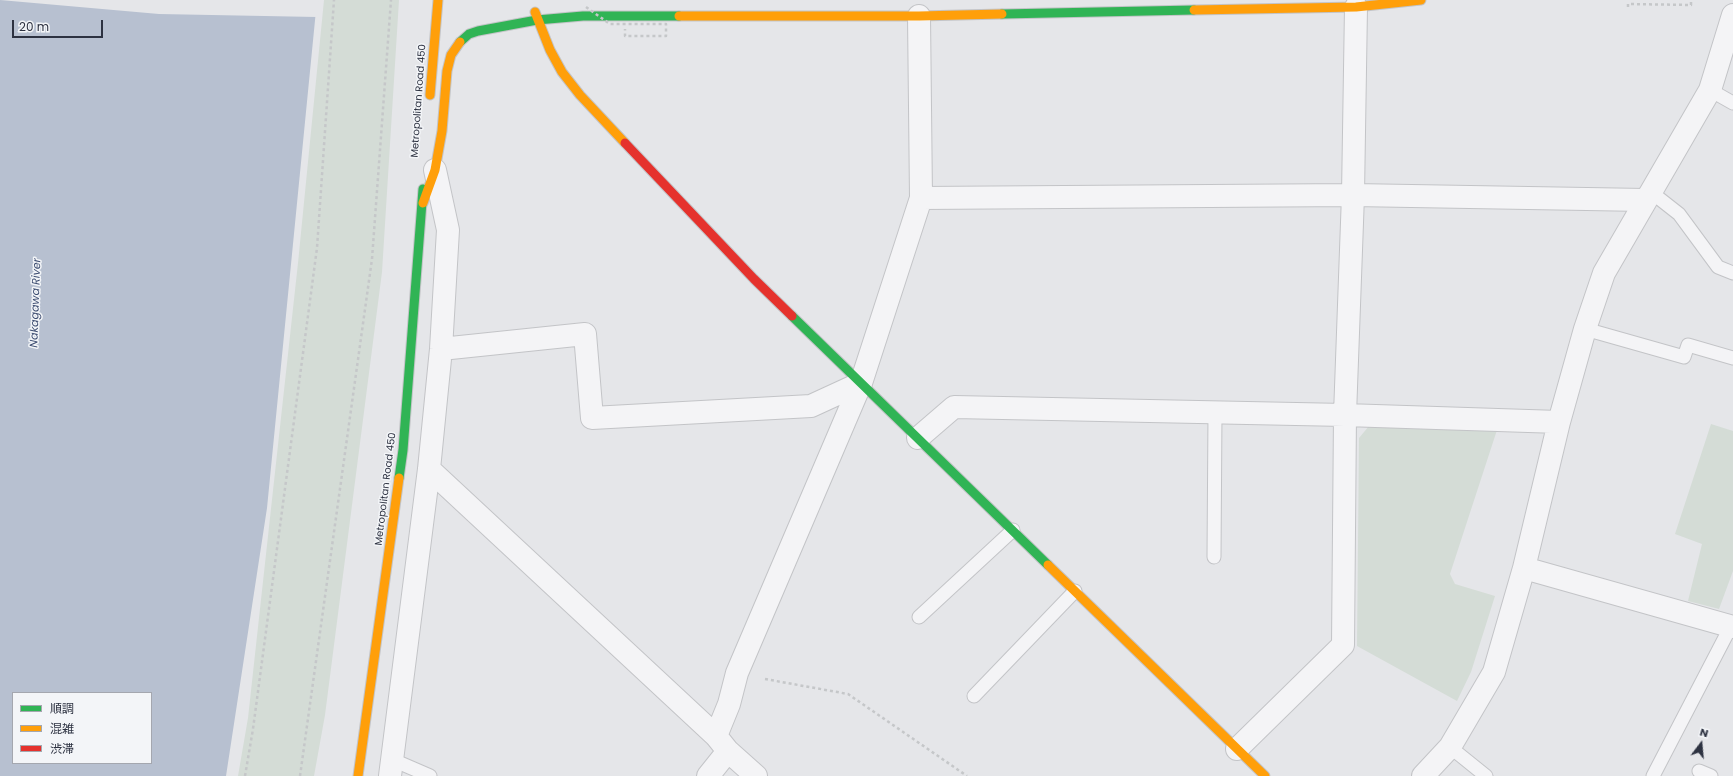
<!DOCTYPE html>
<meta charset="utf-8">
<style>
body{margin:0}
#map{position:relative;width:1733px;height:776px;overflow:hidden;background:#e5e6e9;font-family:Poppins,"Noto Sans JP",sans-serif}
canvas{display:block}
.legend{position:absolute;left:12px;top:692px;width:140px;height:72px;box-sizing:border-box;background:#f3f5f8;border:1px solid #a4a7af;margin:0;padding:5px 7px;list-style:none;font-size:12px;color:#2d3241}
.legend li{display:flex;align-items:center;gap:8px;height:20px}
.legend b{width:20px;border:1px solid #a4a7af}
.north{position:absolute;left:1681px;top:724px;width:40px;height:40px;-webkit-text-stroke:3px #f3f5f8;paint-order:stroke;rotate:16deg;font-size:11px;font-weight:700;line-height:16px;text-align:center;color:#2d3241}
.north::after{content:'';display:block;margin:auto;width:14px;height:18px;background:#2d3241;clip-path:polygon(50% 0,100% 100%,50% 72%,0 100%)}
.scale{position:absolute;left:12px;top:20px;width:91px;height:18px;box-sizing:border-box;border:2px solid #2d3241;border-top:0;padding-left:5px;font-size:12px;line-height:14px;white-space:nowrap;color:#2d3241;-webkit-text-stroke:3px #f3f5f8;paint-order:stroke}
</style>
<div id="map">
<canvas width="1733" height="776"></canvas>
<ul class="legend">
<li><b style="height:5px;background:#30b455"></b>順調</li>
<li><b style="height:5px;background:#ff9f0a"></b>混雑</li>
<li><b style="height:5px;background:#e5322d"></b>渋滞</li>
</ul>
<div class="north">N</div>
<div class="scale">20 m</div>
</div>
<script>
const g = document.querySelector('canvas').getContext('2d');
g.lineJoin = 'round';
function fillPath(path, color) {
  g.fillStyle = color;
  g.fill(path, 'evenodd');
}
function shape(rows) {
  const path = new Path2D();
  for (const r of rows) {
    path.moveTo(r[0], r[1]);
    for (let i = 2; i < r.length; i += 2) path.lineTo(r[i], r[i + 1]);
  }
  return path;
}
function stroke(path, color, width, dash) {
  g.strokeStyle = color;
  g.lineWidth = width;
  g.lineCap = dash ? 'butt' : 'round';
  g.setLineDash(dash || []);
  g.stroke(path);
}
function drawText(font, color, halo, rows, align = 'center') {
  g.font = font + ' Poppins,sans-serif';
  g.lineWidth = 3;
  g.setLineDash([]);
  g.textBaseline = 'middle';
  g.strokeStyle = halo;
  g.fillStyle = color;
  for (const [text, x, y, turn = 0] of rows) {
    g.save();
    g.translate(x, y);
    g.rotate((+turn || 0) * Math.PI / 180);
    g.textAlign = isNaN(turn) ? turn : align;
    if (halo) g.strokeText(text, 0, 0);
    g.fillText(text, 0, 0);
    g.restore();
  }
}
fillPath(shape([
 [324,0,399,0,382,272,325,715,314,776,238,776,248,718,298,263],
 [1711,424,1733,431,1733,571,1719,609,1688,601,1702,544,1675,534],
 [1369,426,1497,430,1450,574,1455,584,1495,596,1471,672,1457,701,1357,646,1359,438]
]), '#d4dcd6');
fillPath(shape([
 [0,0,317,0,267,508,226,776,0,776],
 [13,693,151,693,151,763,13,763]
]), '#b7c0d0');
fillPath(shape([
 [0,0,319,0,317,17,159,14]
]), '#e5e6e9');
const lane = shape([
 [1710,90,1733,103],
 [1651,192,1679,214,1718,267,1733,273],
 [1585,329,1684,357,1688,345,1733,358],
 [1214,557,1215,413],
 [919,617,1013,530],
 [974,696,1075,591],
 [1450,747,1486,776],
 [393,760,430,776],
 [1699,771,1711,776],
 [1653,776,1731,626]
]);
const street = shape([
 [921,198,1353,195,1645,200],
 [441,349,585,334,592,418,811,406,861,383],
 [918,438,954,407,1345,415,1559,422],
 [429,469,716,736,728,751,756,776],
 [1524,568,1733,627],
 [716,736,729,704,737,673,861,383,921,198,919,16],
 [1237,749,1343,645,1345,415,1353,195,1356,7],
 [390,776,429,469,441,349,448,230,435,170],
 [708,776,728,751],
 [1423,776,1450,747,1494,672,1524,568,1559,422,1585,329,1604,273,1710,90,1733,15]
]);
const fast = shape([
 [1002,14,1194,10],
 [460,42,469,34,478,31,537,20,583,16,679,16],
 [792,316,1048,565],
 [399,478,403,450,423,189]
]);
const slow = shape([
 [1194,10,1356,7,1421,0],
 [535,12,550,50,562,72,580,95,625,143],
 [679,16,919,16,1002,14],
 [430,95,438,0],
 [423,203,435,170,442,131,447,71,451,55,460,42],
 [1048,565,1265,776],
 [358,776,399,478]
]);
const jam = shape([
 [625,143,754,279,792,316]
]);
stroke(lane, '#c3c4c7', 15);
stroke(street, '#c3c4c7', 24);
stroke(fast, '#c3c4c7', 11);
stroke(slow, '#c3c4c7', 11);
stroke(jam, '#c3c4c7', 11);
stroke(shape([
 [1628,7,1628,4,1691,5,1691,0],
 [765,679,848,694,967,776],
 [245,776,253,729,317,248,334,0],
 [300,776,372,259,391,0]
]), '#c5c7c9', 2.5, [3, 3]);
stroke(lane, '#f4f4f6', 13);
stroke(street, '#f4f4f6', 22);
stroke(fast, '#30b455', 9);
stroke(slow, '#ff9f0a', 9);
stroke(jam, '#e5322d', 9);
stroke(shape([
 [586,7,610,24,666,24,666,36,625,36,625,29]
]), '#c5c7c9', 2.5, [3, 3]);
drawText('10px', '#2d3241', '#f3f5f8', [
 ["Metropolitan Road 450",419,101,-86],
 ["Metropolitan Road 450",386,489,-83]
]);
drawText('italic 11px', '#3c4c70', '#f3f5f8', [
 ["Nakagawa River",36,303,-88]
]);
</script>
